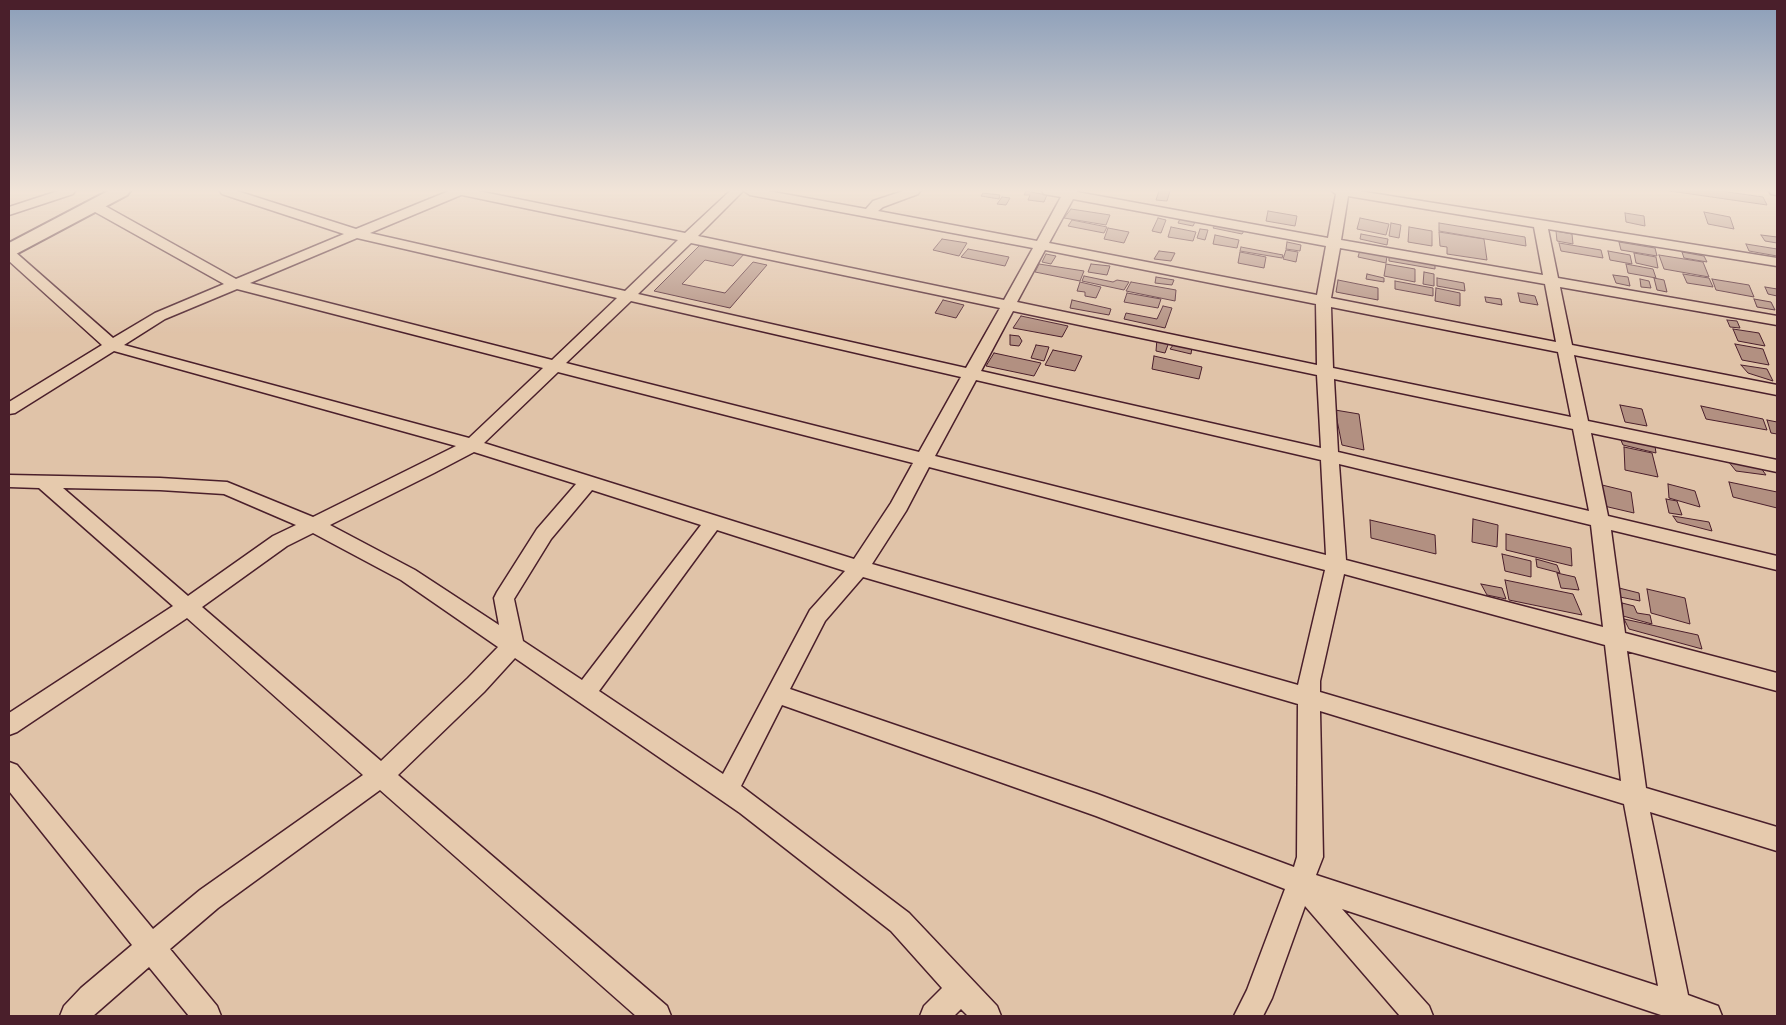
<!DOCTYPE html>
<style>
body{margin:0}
#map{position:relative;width:1786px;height:1025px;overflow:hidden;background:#e0c3a8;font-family:"Playpen Sans",sans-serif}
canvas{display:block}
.frame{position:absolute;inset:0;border:10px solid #4a1f2b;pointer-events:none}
</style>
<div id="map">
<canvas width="1786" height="1025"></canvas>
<div class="frame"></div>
</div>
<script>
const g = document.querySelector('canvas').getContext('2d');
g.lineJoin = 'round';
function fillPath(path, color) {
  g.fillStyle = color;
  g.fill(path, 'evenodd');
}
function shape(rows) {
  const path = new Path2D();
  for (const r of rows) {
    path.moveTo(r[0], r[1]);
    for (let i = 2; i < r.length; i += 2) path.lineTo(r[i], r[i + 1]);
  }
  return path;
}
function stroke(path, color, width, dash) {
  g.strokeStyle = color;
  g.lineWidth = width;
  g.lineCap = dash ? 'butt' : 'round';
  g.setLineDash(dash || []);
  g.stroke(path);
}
const building = shape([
 [1026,191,1047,195,1044,202,1028,200,1030,195,1024,195,1026,191],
 [1159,191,1170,191,1167,201,1156,200,1159,191],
 [1670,191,1721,191,1763,197,1767,205,1670,191],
 [983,193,1000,195,999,199,981,196,983,193],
 [1002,197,1010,198,1006,205,997,204,1002,197],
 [1071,209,1110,215,1106,225,1064,218,1071,209],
 [1268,211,1297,216,1295,226,1266,221,1268,211],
 [1704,212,1730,217,1734,229,1708,224,1704,212],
 [1625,213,1644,216,1645,226,1626,222,1625,213],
 [1158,218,1166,220,1161,233,1152,231,1158,218],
 [1360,218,1389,224,1386,235,1357,229,1360,218],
 [1180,219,1195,222,1193,226,1178,223,1180,219],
 [1072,220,1107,227,1104,233,1068,226,1072,220],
 [1391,223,1401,225,1399,238,1389,236,1391,223],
 [1439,223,1525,237,1526,246,1439,231,1439,223],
 [1215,225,1244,231,1242,234,1213,228,1215,225],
 [1171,227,1196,232,1193,241,1168,237,1171,227],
 [1409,227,1432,231,1432,246,1408,242,1409,227],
 [1108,228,1129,232,1124,243,1104,239,1108,228],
 [1200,229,1208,230,1205,240,1197,238,1200,229],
 [1556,231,1572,234,1573,244,1557,241,1556,231],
 [1439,232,1484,239,1487,260,1447,254,1447,247,1440,246,1439,232],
 [1361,234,1388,239,1387,245,1360,239,1361,234],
 [1215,235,1239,240,1237,248,1213,244,1215,235],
 [1761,235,1777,237,1777,243,1765,241,1761,235],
 [942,239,967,243,959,256,933,250,942,239],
 [1287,242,1301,245,1300,251,1286,249,1287,242],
 [1619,242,1655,248,1657,256,1621,250,1619,242],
 [702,243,746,252,733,266,705,260,682,284,725,293,753,262,767,265,730,308,654,291,702,243],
 [1559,243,1601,250,1603,258,1561,251,1559,243],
 [1746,244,1777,249,1777,256,1749,251,1746,244],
 [1241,247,1283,255,1282,258,1240,251,1241,247],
 [968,249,1009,257,1005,266,961,257,968,249],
 [1286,250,1298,252,1296,262,1283,259,1286,250],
 [1360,250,1387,256,1386,263,1358,257,1360,250],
 [1159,251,1175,253,1171,261,1154,259,1159,251],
 [1608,251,1630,255,1632,264,1610,260,1608,251],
 [1240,252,1266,257,1264,268,1238,263,1240,252],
 [1682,252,1704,256,1707,262,1684,258,1682,252],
 [1634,253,1656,257,1658,268,1636,263,1634,253],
 [1046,254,1056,256,1051,264,1042,262,1046,254],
 [1659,255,1703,262,1709,277,1664,269,1659,255],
 [1389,256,1435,264,1435,269,1389,261,1389,256],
 [1039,264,1084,271,1080,281,1035,272,1039,264],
 [1091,264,1110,266,1107,275,1088,272,1091,264],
 [1386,264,1415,269,1415,282,1384,276,1386,264],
 [1626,264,1653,269,1656,278,1628,273,1626,264],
 [1424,272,1434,274,1434,286,1423,284,1424,272],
 [1367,274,1384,278,1384,282,1366,279,1367,274],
 [1683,274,1709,278,1713,287,1687,283,1683,274],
 [1613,275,1628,277,1630,286,1616,283,1613,275],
 [1084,276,1113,282,1117,280,1129,282,1124,290,1082,281,1084,276],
 [1156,277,1174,280,1172,285,1155,283,1156,277],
 [1437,278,1464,283,1465,291,1437,286,1437,278],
 [1654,278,1664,280,1667,292,1657,290,1654,278],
 [1640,279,1649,281,1651,288,1641,287,1640,279],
 [1712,279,1749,285,1754,297,1716,290,1712,279],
 [1338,280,1378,288,1378,300,1336,292,1338,280],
 [1395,281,1433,288,1433,296,1395,289,1395,281],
 [1080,282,1101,287,1096,298,1085,296,1085,292,1077,291,1080,282],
 [1131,282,1176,290,1175,301,1126,291,1131,282],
 [1765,287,1777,289,1777,296,1768,294,1765,287],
 [1436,288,1460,293,1460,306,1435,301,1436,288],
 [1127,293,1161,299,1158,308,1124,302,1127,293],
 [1518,293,1535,296,1538,305,1520,302,1518,293],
 [1485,297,1501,299,1502,305,1486,302,1485,297],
 [1754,299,1771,302,1775,310,1757,307,1754,299],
 [943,300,964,305,956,318,935,313,943,300],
 [1072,300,1111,309,1109,315,1070,308,1072,300],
 [1163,306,1172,308,1165,328,1124,319,1126,313,1157,319,1163,306],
 [1021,316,1068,326,1062,337,1013,328,1021,316],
 [1727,320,1737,321,1740,328,1730,327,1727,320],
 [1733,329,1759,333,1765,346,1738,341,1733,329],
 [1010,335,1019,336,1022,341,1019,346,1010,345,1010,335],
 [1157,339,1169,342,1165,353,1156,351,1157,339],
 [1174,344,1192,347,1191,354,1170,349,1174,344],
 [1735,344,1763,349,1769,365,1742,360,1735,344],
 [1036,345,1049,347,1044,361,1031,358,1036,345],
 [1053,350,1082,356,1075,371,1045,365,1053,350],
 [994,353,1041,363,1034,376,986,366,994,353],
 [1154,356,1202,367,1199,379,1152,369,1154,356],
 [1741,365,1767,369,1773,381,1748,373,1741,365],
 [1620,405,1642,409,1647,426,1625,422,1620,405],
 [1701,406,1763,419,1767,430,1706,419,1701,406],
 [1335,410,1359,414,1364,450,1342,445,1335,410],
 [1767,420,1777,422,1777,434,1771,433,1767,420],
 [1620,438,1655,446,1656,453,1623,445,1620,438],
 [1624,447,1652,453,1658,477,1625,470,1624,447],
 [1728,461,1761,468,1766,475,1736,471,1728,461],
 [1729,482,1777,492,1777,508,1733,497,1729,482],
 [1668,484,1695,491,1700,507,1669,498,1668,484],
 [1602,485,1631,492,1634,513,1604,506,1602,485],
 [1666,499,1677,501,1682,515,1669,513,1666,499],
 [1673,516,1709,522,1712,531,1677,522,1673,516],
 [1473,519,1498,525,1497,547,1472,542,1473,519],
 [1370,520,1435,535,1436,554,1371,538,1370,520],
 [1506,534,1571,548,1572,566,1506,550,1506,534],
 [1502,554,1531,561,1531,577,1505,571,1502,554],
 [1536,559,1557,565,1560,573,1537,567,1536,559],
 [1557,573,1575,577,1579,590,1561,588,1557,573],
 [1505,580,1573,594,1582,615,1509,600,1505,580],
 [1481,584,1502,588,1506,599,1487,595,1481,584],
 [1619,588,1639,593,1640,601,1620,597,1619,588],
 [1647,589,1685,598,1690,624,1651,613,1647,589],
 [1622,603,1634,606,1637,613,1650,615,1652,624,1623,616,1622,603],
 [1624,619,1698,635,1702,649,1629,629,1624,619]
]);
fillPath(building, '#b29081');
stroke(building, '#4a1f2b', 1);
const street = shape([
 [58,191,75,191,73,194,9,215,9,207,58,191],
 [220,191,237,191,356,229,449,191,478,191,685,233,730,191,743,191,698,236,1004,300,1033,248,750,195,744,191,768,191,866,209,873,201,903,191,920,191,918,194,883,207,878,211,1037,241,1061,197,1044,194,1042,191,1077,191,1077,192,1328,238,1336,194,1332,191,1359,191,1777,258,1777,266,1548,229,1558,278,1777,316,1777,325,1560,287,1572,345,1777,385,1777,395,1574,355,1588,421,1777,460,1777,472,1591,433,1608,516,1777,556,1777,570,1611,530,1625,633,1777,673,1777,691,1627,651,1646,788,1777,827,1777,851,1650,812,1688,995,1718,1006,1722,1016,1664,1016,1342,909,1429,1006,1433,1016,1400,1016,1305,906,1272,998,1263,1016,1234,1016,1247,990,1285,889,1096,816,782,705,741,786,909,913,997,1006,1001,1016,968,1016,961,1009,954,1016,920,1016,924,1006,942,988,891,931,740,813,515,658,484,692,398,775,667,1006,671,1016,636,1016,380,790,218,908,170,949,217,1006,221,1016,189,1016,149,967,93,1016,60,1016,64,1006,81,988,132,945,9,791,9,762,17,765,153,929,200,890,363,775,187,618,17,732,9,735,9,713,173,606,39,488,9,487,9,475,160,478,227,482,313,517,456,446,114,351,15,413,9,414,9,402,102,345,9,261,9,250,14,251,113,338,155,313,224,284,88,208,87,205,88,202,98,202,236,279,344,234,222,194,220,191],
 [461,195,462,195,678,240,625,291,370,233,461,195],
 [1348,196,1534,227,1543,275,1341,240,1348,196],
 [1073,199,1326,246,1317,295,1049,243,1073,199],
 [357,238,617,298,552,360,250,283,357,238],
 [691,243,1000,308,966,368,638,294,691,243],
 [1340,248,1545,284,1556,342,1331,298,1340,248],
 [1045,250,1316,304,1317,365,1017,302,1045,250],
 [237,289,543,368,469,438,124,345,165,319,237,289],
 [631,301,961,377,919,452,566,363,631,301],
 [1331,307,1558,352,1571,417,1333,368,1331,307],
 [1013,311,1317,375,1321,448,981,371,1013,311],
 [558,372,913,463,891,503,854,559,484,443,558,372],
 [1334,379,1573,429,1589,511,1338,452,1334,379],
 [976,380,1321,460,1326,555,935,456,976,380],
 [474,452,576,484,537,529,497,592,494,598,499,625,415,570,330,525,434,473,474,452],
 [1339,464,1591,525,1603,627,1346,560,1339,464],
 [929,467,1325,570,1298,685,872,564,906,511,929,467],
 [63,488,160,490,224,494,296,525,273,536,188,596,63,488],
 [592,490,701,525,582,680,523,641,514,599,551,539,592,490],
 [717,530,845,571,810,610,723,774,599,691,717,530],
 [313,533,401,580,498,647,468,678,381,761,202,607,287,546,313,533],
 [1344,574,1605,645,1621,781,1320,692,1320,681,1344,574],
 [863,577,1298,704,1297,857,1294,867,1097,794,790,689,825,621,863,577],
 [1320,711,1624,804,1658,986,1316,875,1323,857,1320,711],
 [1769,191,1777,191,1777,195,1771,194,1769,191]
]);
const secondary = shape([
 [108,191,130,191,127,195,16,254,9,256,9,243,108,191]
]);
stroke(street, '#4a1f2b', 3);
stroke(secondary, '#4a1f2b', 4);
fillPath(street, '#e6caad');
fillPath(secondary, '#e6caad');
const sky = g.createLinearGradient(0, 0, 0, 334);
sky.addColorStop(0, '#8b9eb9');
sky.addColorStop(0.57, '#f1e4d8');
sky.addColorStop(1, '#f1e4d800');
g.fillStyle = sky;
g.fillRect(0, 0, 1786, 334);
</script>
